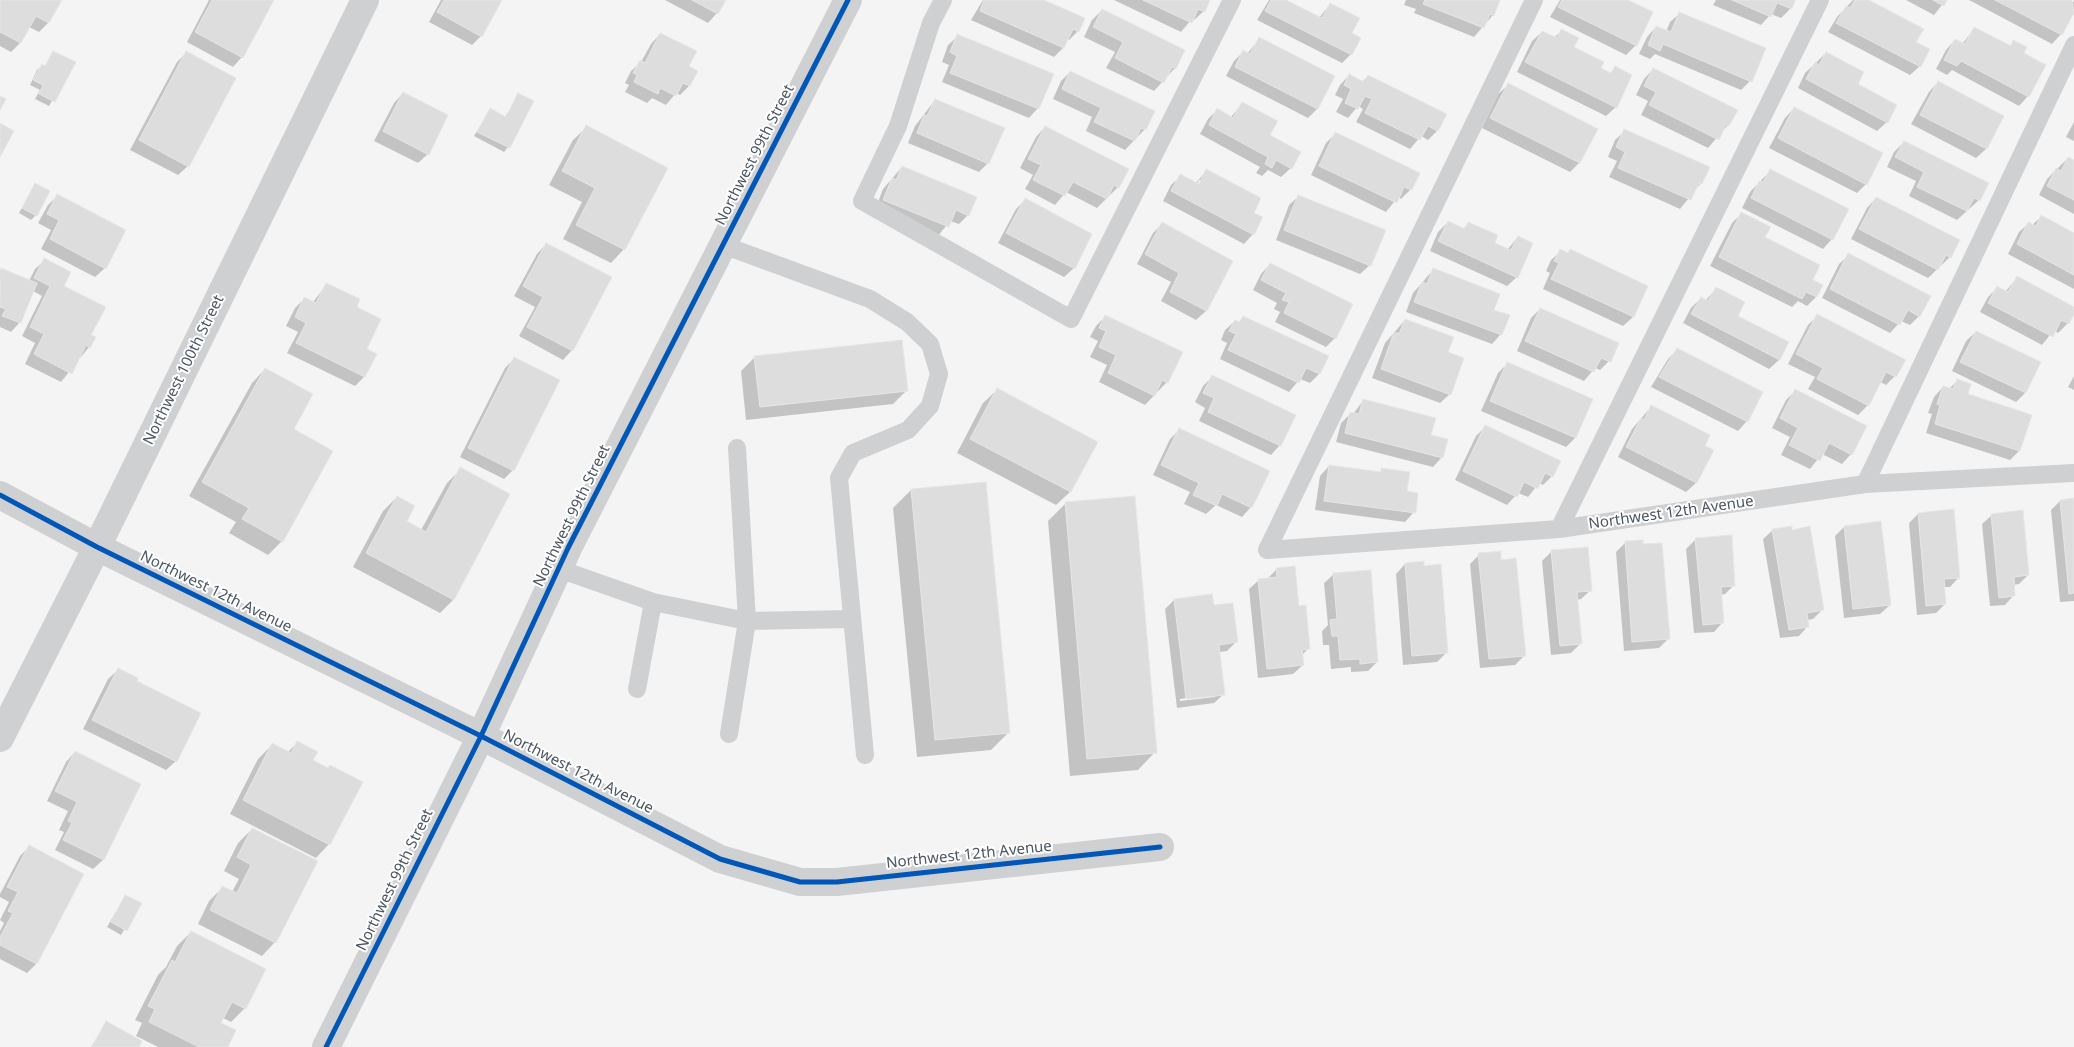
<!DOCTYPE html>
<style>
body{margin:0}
canvas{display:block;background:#f4f4f4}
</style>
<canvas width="2074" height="1047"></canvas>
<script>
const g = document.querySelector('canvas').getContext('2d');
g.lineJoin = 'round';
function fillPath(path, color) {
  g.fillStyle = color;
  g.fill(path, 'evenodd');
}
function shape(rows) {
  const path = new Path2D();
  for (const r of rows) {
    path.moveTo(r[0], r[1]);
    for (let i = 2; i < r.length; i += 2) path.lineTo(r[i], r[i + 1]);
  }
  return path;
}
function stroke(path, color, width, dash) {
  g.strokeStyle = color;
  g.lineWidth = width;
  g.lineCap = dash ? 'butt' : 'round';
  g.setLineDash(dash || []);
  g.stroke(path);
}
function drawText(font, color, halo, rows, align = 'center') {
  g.font = font + ' "Noto Sans",sans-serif';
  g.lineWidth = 4;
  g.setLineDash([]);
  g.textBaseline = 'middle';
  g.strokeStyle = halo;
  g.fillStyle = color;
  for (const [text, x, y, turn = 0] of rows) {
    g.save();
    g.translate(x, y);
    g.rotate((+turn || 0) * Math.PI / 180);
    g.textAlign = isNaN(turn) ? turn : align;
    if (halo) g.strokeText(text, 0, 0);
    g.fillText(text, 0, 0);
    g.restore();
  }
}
fillPath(shape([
 [0,0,60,0,48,23,39,32,29,27,20,43,11,52,0,46],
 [209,0,273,0,242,57,233,67,187,42],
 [441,0,500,0,481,36,472,45,429,22],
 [665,0,724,0,717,13,708,23],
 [983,0,1041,0,1078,31,1069,40,1067,39,1063,48,1054,57,971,20],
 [1114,0,1209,0,1204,11,1194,20,1192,19,1181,32],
 [1269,0,1284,0,1319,18,1330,4,1350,34,1351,54,1342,63,1257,20],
 [1406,0,1499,0,1493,15,1474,37,1414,13,1416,9,1404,5],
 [1560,0,1625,0,1636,45,1626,55,1550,17],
 [1716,0,1794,0,1790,9,1781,18,1771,14,1761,25,1713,5],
 [1853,0,1866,0,1915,42,1920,66,1910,75,1828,32,1837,17],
 [1906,0,1946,0,1934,15],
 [1969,0,2070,0,2074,2,2074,10,2061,34,2052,44],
 [1102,10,1175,68,1154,91,1106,68,1115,52,1084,37,1092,20],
 [1680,13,1750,81,1741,90,1655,54,1650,59,1639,54,1647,37,1656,27,1666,32,1670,22],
 [1974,29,2009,47,2014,41,2022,54,2028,96,2019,106,1952,70,1947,75,1936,69,1946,50,1955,40,1962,44],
 [1561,31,1573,48,1599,69,1609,74,1615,68,1616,107,1606,116,1517,72,1532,41,1542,32,1554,38],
 [660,34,688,67,696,72,689,86,680,95,676,93,666,105,652,98,647,103,625,92,629,85,625,83,631,71,641,62,651,44],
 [958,36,1038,108,1029,118,942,82,949,65,942,62,948,45],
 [1259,39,1333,77,1317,109,1308,118,1226,76,1234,61,1243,52,1247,54],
 [54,52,74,63,49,106,35,99,40,90,30,85,37,70,42,66,44,67],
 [186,53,188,166,178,175,130,150,177,62],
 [1826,53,1856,85,1887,122,1877,131,1798,88,1805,73],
 [1653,69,1728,125,1708,148,1641,115,1648,101,1636,95,1644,79],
 [1070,72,1145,129,1125,150,1086,131,1092,117,1053,99,1061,81],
 [1349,75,1362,82,1368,76,1437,131,1428,140,1421,136,1410,149,1356,122,1363,109,1358,106,1348,118,1336,112,1343,99,1335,95,1340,85],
 [1938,82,2002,116,1986,149,1976,158,1911,124,1929,92],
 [1508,85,1596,130,1579,163,1570,172,1482,128,1498,94],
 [403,93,428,154,418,163,374,141,394,103],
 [519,94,508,147,504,152,474,136,490,110,505,117],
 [935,100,988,163,979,172,908,143,915,126],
 [1242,104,1269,136,1291,168,1281,177,1268,170,1262,176,1256,173,1260,167,1200,134,1208,119,1217,110,1231,117],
 [1794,108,1866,184,1857,193,1769,148,1785,118],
 [2074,122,2074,141,2066,137],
 [587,127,624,249,611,263,563,239,582,202,549,185,573,140],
 [1045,127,1118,187,1097,208,1066,192,1055,205,1025,189,1033,175,1020,168,1036,137],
 [1625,131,1701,183,1680,209,1609,177,1617,161,1608,157,1615,140],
 [1335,134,1411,189,1401,199,1398,197,1386,212,1311,175,1326,143],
 [1904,142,1979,200,1957,220,1909,196,1916,181,1887,167,1894,152],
 [2068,158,2074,162,2074,214,2039,195,2047,179],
 [902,167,968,215,959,224,950,221,938,236,875,210,883,189],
 [1206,171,1252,213,1253,234,1244,244,1163,201,1171,185,1181,176,1195,184],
 [1199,180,1202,180,1197,190,1195,189],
 [1770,171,1832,239,1823,249,1742,208,1750,192],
 [35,185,36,215,31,220,19,213],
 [57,196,105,268,95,277,41,249,51,230,38,223,48,205],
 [1299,196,1370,265,1360,274,1276,240,1289,205],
 [1876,198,1958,240,1950,257,1928,278,1851,239,1867,208],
 [1025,200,1074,268,1064,277,998,243,1016,209],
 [1741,214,1764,238,1811,281,1816,297,1807,306,1798,301,1792,307,1710,266,1732,223],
 [2041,217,2074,234,2074,289,2008,254,2019,232,2029,223,2032,225],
 [1448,222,1463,229,1468,224,1493,244,1507,250,1518,237,1517,277,1507,286,1430,251,1438,232],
 [1162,224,1232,261,1206,311,1196,320,1161,301,1171,282,1137,264,1153,233],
 [546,244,572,350,563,360,519,336,535,307,514,296,537,254],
 [1570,250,1647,286,1633,317,1623,326,1543,289,1550,273,1546,271,1551,260,1561,251,1567,254],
 [1849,255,1919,316,1910,325,1901,321,1890,333,1822,298,1839,264],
 [45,260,63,286,90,335,89,347,61,382,25,364,35,343,22,336,42,296,33,291,20,322,11,332,0,327,0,271,1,269,29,281,35,269],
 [1270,264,1335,338,1326,347,1275,322,1280,312,1274,309,1277,303,1253,290,1261,274],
 [1433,270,1492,310,1501,334,1492,344,1406,312,1413,293],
 [2017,278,2074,308,2068,323,2058,333,2054,330,2042,345,1980,312,1988,297,1997,288,2005,292],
 [327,284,355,307,365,349,364,377,355,386,287,353,298,332,286,326,295,308,305,298,313,302],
 [1716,289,1736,316,1787,343,1779,360,1769,369,1683,323,1691,308,1701,298,1705,301],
 [1540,309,1609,361,1600,370,1595,368,1584,381,1517,351,1531,318],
 [1106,316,1167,382,1145,405,1099,382,1107,365,1090,357,1098,341,1090,337,1096,326],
 [1817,316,1895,376,1886,385,1880,382,1868,405,1858,415,1808,389,1815,377,1788,364,1808,325],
 [1243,317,1327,357,1319,374,1310,383,1300,379,1289,392,1220,359,1227,343,1221,340,1225,330,1235,321,1238,323],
 [1405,320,1446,353,1450,394,1440,403,1372,378,1385,343],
 [1976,332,2040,363,2025,393,2016,402,1952,371,1966,341],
 [1677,350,1747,421,1738,431,1651,387,1668,359],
 [755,357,907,390,893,404,746,420,741,371],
 [514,359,513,470,504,479,460,457,505,368],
 [1507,364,1591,400,1575,438,1566,447,1481,411,1498,373],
 [265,369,292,430,282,541,268,555,229,533,236,522,189,496,252,383],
 [2074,376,2074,390,2068,387],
 [1212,377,1280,445,1271,455,1199,421,1205,408,1195,402,1203,386],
 [1957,381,1966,395,2031,416,2019,451,2010,460,1926,433,1932,414,1928,413,1934,397,1943,387,1949,389],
 [997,390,1096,443,1070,492,1056,505,957,453,983,403],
 [1795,391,1851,454,1842,464,1822,454,1810,469,1781,455,1790,437,1772,428,1786,400],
 [1363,401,1430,436,1442,457,1433,467,1336,442,1341,423,1351,413,1353,414],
 [1651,407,1712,451,1696,483,1686,492,1618,457,1632,429],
 [1486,426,1552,476,1543,485,1539,483,1528,497,1518,493,1507,505,1455,480,1476,436],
 [1179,430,1251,507,1242,517,1216,505,1206,514,1184,504,1190,492,1153,475,1170,439],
 [1329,466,1379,473,1382,470,1406,492,1414,512,1405,522,1315,510,1320,476],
 [461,469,509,495,453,600,440,613,353,567,383,511,397,497,405,522,421,530,447,483],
 [985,483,1009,732,991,750,917,757,893,508,911,490],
 [2074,499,2074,601,2060,602,2051,510,2060,501],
 [1065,504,1155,752,1138,770,1070,776,1048,521],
 [1918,514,1959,577,1950,587,1943,587,1945,604,1936,613,1917,615,1909,523],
 [1992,515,2028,575,2019,584,2013,585,2014,595,2005,605,1990,606,1982,524],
 [1844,527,1890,605,1880,614,1844,618,1835,536],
 [1773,530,1823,609,1813,619,1807,620,1808,626,1799,636,1780,638,1763,539],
 [1696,539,1734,585,1725,594,1721,595,1723,622,1714,632,1694,633,1686,549],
 [1625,543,1669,638,1659,648,1624,651,1616,552],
 [1552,551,1591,590,1581,599,1576,600,1580,644,1571,653,1551,655,1542,561],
 [1479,555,1500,561,1524,656,1515,665,1480,668,1470,564],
 [1405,564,1423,567,1446,653,1437,662,1403,665,1396,574],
 [1277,569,1298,607,1308,649,1302,655,1303,665,1293,674,1258,678,1249,589,1259,580,1268,578],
 [1334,574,1377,662,1368,671,1351,672,1351,667,1331,669,1329,645,1323,645,1322,631,1328,625,1324,583],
 [1174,600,1213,606,1236,642,1227,651,1219,652,1224,694,1214,703,1177,708,1165,609],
 [1215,694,1215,697,1180,701,1180,699],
 [118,670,135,682,176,761,166,770,83,729,108,679],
 [297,743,311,761,329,844,316,858,230,814,258,759,272,745,287,753],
 [75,752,140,784,103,860,93,869,55,850,64,832,59,830,68,811,47,801,66,762],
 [252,829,275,942,262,956,198,924,209,901,223,887,232,892,239,879,224,871,238,843],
 [29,847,36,964,27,973,0,959,0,931,4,923,0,920,9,902,0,897,0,894,20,856],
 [125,896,140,904,121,935,107,927],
 [191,932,245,1008,231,1022,223,1018,220,1023,226,1047,158,1047,136,1036,142,1023,135,1020,158,975,166,967,177,946],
 [106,1023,138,1047,91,1047]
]), '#0003');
const building = shape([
 [0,0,62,0,49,23,36,16,21,43,0,32,0,0],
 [212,0,274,0,243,58,195,32,212,0],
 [444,0,502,0,482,37,437,12,444,0],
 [692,0,726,0,718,14,692,0],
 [984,0,1044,0,1085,18,1079,32,1073,29,1064,48,980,11,984,0],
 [1143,0,1210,0,1205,12,1198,9,1192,23,1143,0],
 [1271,0,1286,0,1322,18,1330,3,1360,18,1352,33,1361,38,1352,55,1265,11,1271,0],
 [1425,0,1424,0,1500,0,1494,16,1490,14,1484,28,1423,4,1425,0],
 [1562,0,1628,0,1653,12,1637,46,1558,7,1562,0],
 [1732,0,1795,0,1792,9,1777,3,1771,17,1732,0],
 [1855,0,1869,0,1924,29,1916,42,1930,49,1921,67,1836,23,1846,6,1850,8,1855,0],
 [1933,0,1947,0,1944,6,1933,0],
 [1995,0,2072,0,2074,13,2062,35,1995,0],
 [1102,9,1185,50,1176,69,1172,67,1164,83,1115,58,1123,42,1093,27,1102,9],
 [1679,12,1766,48,1752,82,1663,44,1660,51,1648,45,1656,26,1671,32,1679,12],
 [1974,27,2011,46,2013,40,2027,47,2024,53,2046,65,2029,97,1961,61,1957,66,1944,60,1955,39,1965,44,1974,27],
 [1561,29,1579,38,1574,47,1604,62,1601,68,1611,73,1615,66,1632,75,1617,108,1525,62,1542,31,1557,38,1561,29],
 [660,33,697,51,689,66,698,71,690,86,683,83,676,96,660,88,658,94,634,82,637,75,633,73,640,60,645,63,660,33],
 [957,34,1054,74,1039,109,950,73,957,56,950,52,957,34],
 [1259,37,1335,76,1318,109,1235,67,1243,50,1250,54,1259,37],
 [53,51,76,62,55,102,39,94,43,85,33,80,42,64,45,66,53,51],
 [186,51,236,78,189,167,139,140,186,51],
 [1826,52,1864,72,1858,84,1897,105,1888,123,1806,79,1815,62,1819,65,1826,52],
 [1653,68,1738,110,1729,126,1726,124,1719,140,1649,105,1656,92,1644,86,1653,68],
 [1070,71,1155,111,1146,130,1141,128,1135,141,1094,122,1101,108,1062,89,1070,71],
 [1349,74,1364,82,1368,75,1447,114,1438,131,1428,126,1420,140,1365,113,1372,99,1365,96,1358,109,1345,103,1351,89,1344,85,1349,74],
 [1938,81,2004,116,1987,149,1920,115,1938,81],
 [1508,83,1598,129,1580,163,1490,118,1508,83],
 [403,92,448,115,429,155,383,131,403,92],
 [518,93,534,101,510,148,477,132,490,108,506,117,518,93],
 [0,96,6,99,0,110,0,96],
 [935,99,1005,128,989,164,917,133,924,115,927,116,935,99],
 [1242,102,1278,121,1270,135,1301,152,1292,169,1276,160,1272,168,1265,164,1268,157,1209,125,1217,108,1233,118,1242,102],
 [1794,107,1883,153,1867,185,1778,138,1794,107],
 [0,123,14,131,0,157,0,123],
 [586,125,668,168,625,250,576,225,595,188,562,171,586,125],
 [1045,126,1129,169,1119,188,1114,185,1107,199,1073,182,1065,196,1033,180,1041,165,1028,159,1045,126],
 [1624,129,1710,167,1702,184,1699,183,1691,200,1618,168,1625,152,1616,147,1624,129],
 [1335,132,1420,173,1412,190,1404,187,1397,203,1319,166,1335,132],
 [1904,141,1989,183,1980,201,1974,198,1967,211,1917,187,1924,172,1895,157,1904,141],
 [2068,157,2074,160,2074,200,2047,186,2056,168,2061,171,2068,157],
 [902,166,977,197,969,216,956,210,949,227,883,200,892,178,896,180,902,166],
 [1206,169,1261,198,1254,213,1263,217,1254,235,1171,191,1180,174,1199,184,1206,169],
 [1770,169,1849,209,1833,240,1751,198,1759,181,1763,182,1770,169],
 [35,183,50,191,37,216,22,208,35,183],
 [57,194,126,230,106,269,50,239,59,220,47,214,57,194],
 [1298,195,1386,230,1371,266,1284,230,1298,195],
 [1876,197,1960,240,1951,258,1946,255,1938,270,1859,229,1876,197],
 [1025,198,1092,234,1075,269,1006,233,1025,198],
 [1741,212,1771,227,1765,237,1820,265,1813,280,1823,285,1817,297,1806,292,1802,299,1719,257,1741,212],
 [2041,215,2074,233,2074,275,2017,244,2028,222,2036,226,2041,215],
 [1448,221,1465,229,1468,222,1498,235,1495,243,1511,250,1518,236,1533,243,1518,278,1438,241,1448,221],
 [1162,222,1233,261,1207,311,1170,292,1179,273,1145,254,1162,222],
 [546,243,612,277,573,351,527,327,543,297,523,286,546,243],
 [1560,249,1568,253,1570,249,1648,286,1634,317,1551,279,1559,263,1554,261,1560,249],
 [1848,253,1931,296,1920,317,1908,310,1900,325,1830,289,1848,253],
 [44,258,71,272,64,286,106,307,91,335,96,337,90,348,86,345,72,374,34,354,44,334,30,327,50,286,34,278,44,258],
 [1270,263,1353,304,1336,339,1284,313,1289,302,1282,300,1286,293,1261,280,1270,263],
 [1,268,37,283,21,323,2,316,6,309,0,307,1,268],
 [1433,268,1500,294,1494,310,1510,315,1502,335,1414,302,1422,282,1427,284,1433,268],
 [2017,276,2074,307,2074,314,2069,324,2061,320,2053,337,1988,303,1997,286,2008,292,2017,276],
 [326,283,360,299,357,307,381,319,367,349,377,354,365,377,296,343,306,323,295,317,304,297,316,303,326,283],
 [1716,287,1745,302,1738,316,1789,342,1780,360,1691,314,1701,297,1708,301,1716,287],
 [1540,308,1619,343,1611,362,1601,358,1594,372,1525,341,1540,308],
 [1817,314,1906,360,1896,377,1886,372,1869,406,1817,379,1823,368,1796,354,1817,314],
 [1105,315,1183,352,1168,383,1162,380,1155,396,1108,373,1116,355,1099,347,1106,331,1099,328,1105,315],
 [1243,316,1329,356,1320,374,1306,368,1299,383,1228,350,1236,334,1229,331,1235,320,1240,322,1243,316],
 [1405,319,1454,337,1448,352,1464,358,1451,395,1381,369,1394,332,1399,334,1405,319],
 [1976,331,2041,362,2026,393,1960,362,1976,331],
 [902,340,908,391,760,407,754,356,902,340],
 [1677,348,1763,392,1748,422,1659,377,1677,348],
 [514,357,560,380,514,471,468,448,514,357],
 [1507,362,1593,399,1576,438,1490,401,1507,362],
 [265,368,313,394,294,429,333,451,283,542,242,519,249,508,202,482,265,368],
 [1212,375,1296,415,1281,446,1208,412,1214,398,1203,393,1212,375],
 [1957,379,1971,384,1968,394,2032,415,2020,451,1935,424,1940,405,1937,404,1943,386,1953,389,1957,379],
 [997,388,1098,442,1071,492,970,439,997,388],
 [1795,389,1867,426,1852,455,1829,443,1820,461,1789,445,1798,428,1780,418,1795,389],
 [1363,399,1436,418,1431,435,1448,439,1443,458,1345,433,1350,412,1359,414,1363,399],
 [1651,405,1710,435,1705,446,1714,450,1697,483,1626,447,1641,418,1644,420,1651,405],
 [1485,425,1561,461,1553,477,1545,473,1538,489,1524,482,1517,497,1463,471,1485,425],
 [1179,428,1270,471,1252,508,1222,494,1217,506,1193,495,1199,483,1161,465,1179,428],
 [1329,465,1381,472,1381,468,1410,472,1407,491,1418,493,1416,513,1324,501,1329,465],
 [460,467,510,494,454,600,366,553,397,496,415,506,407,521,426,532,460,467],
 [986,482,1010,733,935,740,911,489,986,482],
 [1135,496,1157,753,1087,759,1065,502,1135,496],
 [2074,498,2074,593,2069,594,2060,500,2074,498],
 [1954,509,1960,578,1944,579,1946,604,1926,606,1918,513,1954,509],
 [2023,510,2029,575,2014,577,2015,596,1999,598,1991,514,2023,510],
 [1881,521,1891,605,1853,609,1844,526,1881,521],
 [1792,526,1792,530,1810,526,1824,610,1807,613,1809,627,1789,630,1772,529,1792,526],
 [1732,535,1735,586,1721,587,1724,623,1703,625,1695,538,1732,535],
 [1643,540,1643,544,1662,543,1670,639,1632,642,1625,541,1643,540],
 [1588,547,1592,591,1577,592,1582,644,1560,646,1551,550,1588,547],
 [1501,551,1501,560,1516,558,1526,656,1489,659,1478,553,1501,551],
 [1424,561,1424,566,1441,564,1448,653,1412,656,1405,563,1424,561],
 [1295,566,1299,606,1306,605,1310,649,1302,650,1304,665,1267,669,1258,579,1277,577,1276,568,1295,566],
 [1371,570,1378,662,1360,664,1360,659,1340,660,1338,636,1332,636,1330,620,1337,619,1333,573,1371,570],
 [1212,594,1214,605,1233,603,1238,642,1219,645,1225,695,1186,699,1174,599,1212,594],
 [118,668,138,678,137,681,201,713,177,762,92,720,118,668],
 [297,741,318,752,313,760,328,768,330,765,363,782,330,845,243,800,272,743,291,753,297,741],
 [75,751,141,784,104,860,63,840,72,823,68,821,77,802,55,791,75,751],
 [252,828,318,861,276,943,210,910,222,886,237,893,251,865,237,857,252,828],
 [29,845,84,874,37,964,0,945,0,937,13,913,8,911,18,892,7,887,29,845],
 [125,895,142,903,127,931,111,922,125,895],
 [191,931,266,969,246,1009,232,1002,221,1023,236,1030,228,1047,199,1047,149,1022,155,1009,148,1006,172,960,175,962,191,931],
 [106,1021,142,1041,139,1047,92,1047,106,1021]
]);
fillPath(building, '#ddddde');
stroke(building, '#e5e6e7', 1);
stroke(shape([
 [943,0,931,23,898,126,862,201,1071,319,1232,0],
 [1534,0,1267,550,1559,529,1865,484,2074,473],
 [723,245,870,299,907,322,930,344,939,374,930,406,908,430,853,453,839,478,865,755],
 [1865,484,2074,45],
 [1559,529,1820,0],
 [559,569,653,602,747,621,851,619],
 [637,689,653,602],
 [729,734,747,621,737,448]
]), '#ced0d2', 18);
stroke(shape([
 [0,495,97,547,481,736,720,859,800,882,837,882,1160,847],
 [0,738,97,547,365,0],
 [326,1047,481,736,568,548,848,0]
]), '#ced0d2', 28);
stroke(shape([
 [0,495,97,547,481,736,720,859,800,882,837,882,1160,847],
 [326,1047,481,736,568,548,848,0]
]), '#0057b8', 5);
drawText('15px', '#4a5661', '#fff', [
 ["Northwest 99th Street",755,155,-63],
 ["Northwest 100th Street",184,370,-64],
 ["Northwest 12th Avenue",1671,513,-8],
 ["Northwest 99th Street",572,516,-64],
 ["Northwest 12th Avenue",216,592,26],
 ["Northwest 12th Avenue",578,772,27],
 ["Northwest 12th Avenue",969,855,-6],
 ["Northwest 99th Street",395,880,-64]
]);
</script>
